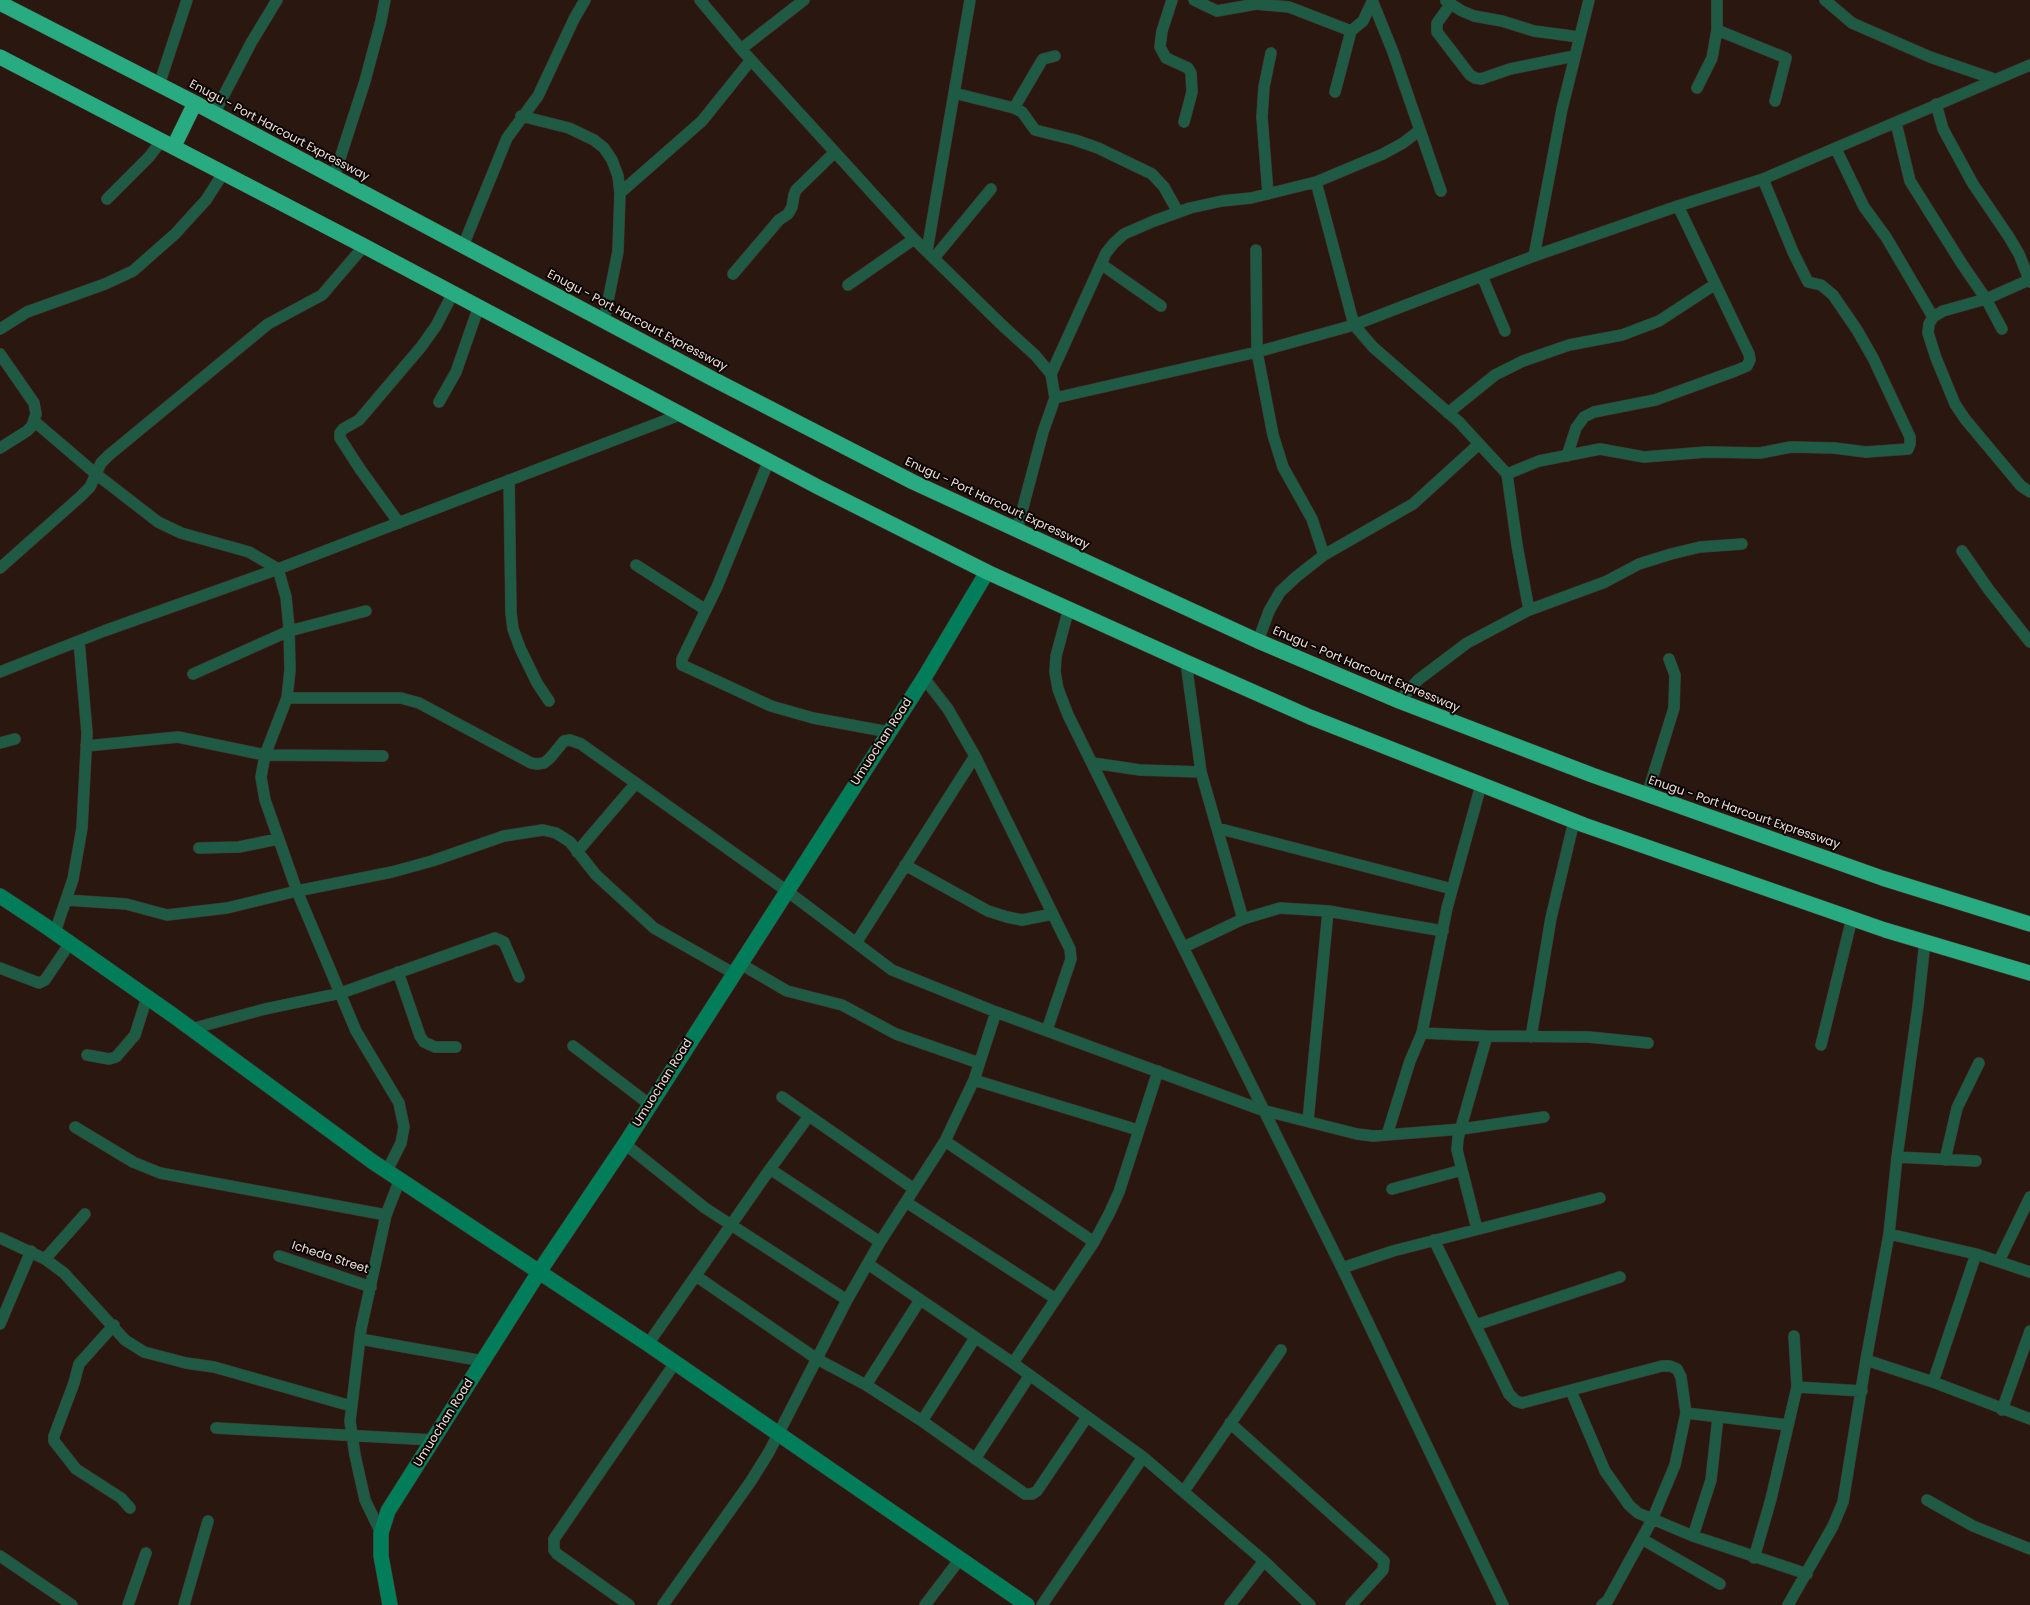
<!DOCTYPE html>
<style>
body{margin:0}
canvas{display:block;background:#291710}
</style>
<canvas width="2030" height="1605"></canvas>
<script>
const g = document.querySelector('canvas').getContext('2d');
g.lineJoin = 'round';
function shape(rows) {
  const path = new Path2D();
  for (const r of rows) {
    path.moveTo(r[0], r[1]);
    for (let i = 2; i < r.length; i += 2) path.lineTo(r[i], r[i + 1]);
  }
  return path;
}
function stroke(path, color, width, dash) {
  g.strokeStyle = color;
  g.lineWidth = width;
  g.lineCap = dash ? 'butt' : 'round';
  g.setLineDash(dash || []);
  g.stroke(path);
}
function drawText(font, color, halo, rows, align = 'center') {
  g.font = font + ' Poppins,sans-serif';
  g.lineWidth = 4;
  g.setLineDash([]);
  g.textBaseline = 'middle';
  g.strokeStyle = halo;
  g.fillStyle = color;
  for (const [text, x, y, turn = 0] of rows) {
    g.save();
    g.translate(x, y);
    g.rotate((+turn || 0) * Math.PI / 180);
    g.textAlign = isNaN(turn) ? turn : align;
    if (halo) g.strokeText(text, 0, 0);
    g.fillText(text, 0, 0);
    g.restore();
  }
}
const street = shape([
 [700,0,741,49,914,239,1003,326,1035,355,1051,374,1055,398,1043,432,1017,530],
 [1172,0,1162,31,1160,47,1166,58,1188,68,1191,73,1192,92,1184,122],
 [1194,0,1217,11,1256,4,1289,7,1351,31],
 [1372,0,1393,52,1441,191],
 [1825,0,1852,23,1930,57,1994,79],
 [1446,1,1462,11,1474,16,1502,21,1534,31,1579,37],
 [1450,5,1437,23,1437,32,1470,75,1475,78,1481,79,1510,69,1574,56],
 [1717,30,1786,58,1775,101],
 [741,49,804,0],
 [159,85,187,0],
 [1697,88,1712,58,1717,30,1717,0],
 [1335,92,1351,31,1363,21,1372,2],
 [954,93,1014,108,1022,112,1035,130,1075,140,1098,148,1152,174,1164,187,1178,212],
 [1936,104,1943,129,1973,184,2009,237,2019,254,2030,282],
 [1014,108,1041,62,1043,59,1055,56],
 [214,114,251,43,277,0],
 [521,116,569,128,594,140,604,148,612,160,618,176,620,193,618,251,604,321],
 [1896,123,1910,181,1962,264,1986,299,2002,329],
 [1836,149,1864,207,1886,237,1933,317],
 [334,177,365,81,381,21,385,0],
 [1316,182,1354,325,1373,347,1459,422,1507,474,1517,545,1529,610],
 [620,193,702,121,751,60],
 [1268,194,1262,117,1264,87,1271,53],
 [107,199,149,157,162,140],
 [463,246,507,138,538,96,574,19,585,0],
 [1256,250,1257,352,1273,435,1283,467,1312,519,1324,555],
 [927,251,970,0],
 [1534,256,1562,109,1589,0],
 [934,258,991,189],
 [1101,264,1161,306],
 [733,274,779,220,788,214,792,207,794,195,796,190,835,152],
 [1482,276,1505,331],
 [2029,280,1986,299,1943,311,1933,317,1929,324,1928,333,1936,358,1955,404,1965,419,2021,486,2030,492],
 [848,285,914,239],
 [0,329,27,312,105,284,133,271,175,234,206,200,224,172],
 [0,354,34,403,36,414,32,426,27,431,0,448],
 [1051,374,1106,253,1114,243,1124,234,1154,221,1190,208,1222,201,1251,198,1316,182,1383,154,1403,143,1420,130],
 [1055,398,1257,352,1354,325,1534,256,1678,206,1763,179,2030,65],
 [439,402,456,372,479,306],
 [1448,413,1495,375,1523,361,1569,345,1622,335,1659,321,1714,285],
 [34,421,96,474,158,522,181,533,249,552,278,569,286,597,289,628,290,670,287,698,265,755,261,777,265,800,297,891,356,1031,399,1103,404,1127,401,1143,387,1171],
 [1567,456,1576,428,1584,417,1594,412,1655,400,1735,371,1747,366,1750,360,1749,354,1678,206],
 [769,460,717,587,682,659,682,665,771,706,813,718,889,732],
 [1507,474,1539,461,1600,449,1644,457,1707,452,1760,453,1791,447,1834,448,1866,452,1908,449,1910,444,1910,437,1873,358,1857,330,1833,295,1821,285,1808,282,1793,252,1763,179],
 [509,480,511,613,513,629,520,648,537,683,549,701],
 [399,523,360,469,340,438,340,433,343,429,359,420,421,347,436,326,453,293],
 [1962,551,1989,590,2030,642],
 [636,565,706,610],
 [0,568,80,497,90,487,101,463,109,455,268,324,322,295,364,246],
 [1069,608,1056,656,1055,672,1058,689,1068,715,1342,1268,1503,1605],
 [1258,641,1269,611,1280,592,1296,577,1324,555,1413,504,1479,444],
 [1186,662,1201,772,1243,919],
 [0,672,104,631,278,569,682,414],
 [193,674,289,631,366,611],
 [924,678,948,709,975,756,1070,949,1071,959,1068,968,1047,1030],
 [287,698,401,698,419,703,531,763,537,764,544,763,550,758,564,741,570,740,581,744,787,891,892,970,996,1012,1262,1110,1357,1134,1373,1136,1462,1129,1544,1117],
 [1399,701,1418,680,1467,643,1529,610,1605,582,1639,564,1671,554,1700,547,1742,544],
 [0,743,15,739],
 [86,746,178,737,265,755,383,756],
 [1093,763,1140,770,1201,772],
 [1647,795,1674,708,1675,675,1669,659],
 [1217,828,1452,889],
 [199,848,239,847,278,839],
 [577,852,636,783],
 [905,865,988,911,1007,917,1022,920,1053,914],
 [66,900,126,904,167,915,227,908,297,891,392,872,432,861,504,836,543,830,556,833,570,842,596,875,654,928,733,973],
 [55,932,73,879,82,828,87,733,79,641],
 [856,943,975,756],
 [1184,947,1243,919,1280,908,1328,911,1443,931],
 [739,963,787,991,842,1005,896,1034,979,1063],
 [0,968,39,983,45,980,70,943],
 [398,972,420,1036,424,1042,435,1047,456,1047],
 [191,1029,265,1009,341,993,495,938,504,942,519,977],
 [1422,1033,1487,1036,1589,1037,1648,1043],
 [1531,1037,1551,918,1574,821],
 [1821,1045,1852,918],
 [573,1046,649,1104],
 [87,1055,109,1059,116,1057,123,1049,135,1035,147,997],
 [974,1080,1138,1130],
 [782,1097,914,1189],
 [1308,1121,1328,911],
 [75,1127,133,1162,160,1173,386,1215],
 [1387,1135,1410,1061,1422,1033,1447,908,1481,785],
 [945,1141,1094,1242],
 [625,1144,705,1208,847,1300],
 [1897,1157,1976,1161],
 [1945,1160,1957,1108,1979,1063],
 [770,1169,880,1242],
 [1392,1189,1462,1170],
 [906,1202,1056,1299],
 [1477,1229,1457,1150,1458,1138,1487,1036],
 [1889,1234,1976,1254,2030,1272],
 [0,1238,45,1259,64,1273,125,1340,144,1352,186,1363,214,1367,351,1406],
 [1434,1240,1509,1394,1516,1401,1522,1403,1662,1366,1670,1366,1677,1369,1681,1377,1686,1413,1675,1465,1652,1520,1608,1600,1602,1605],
 [279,1256,371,1287],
 [45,1259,85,1214],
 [1999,1261,2030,1197],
 [868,1264,1013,1363,1143,1457,1264,1561,1310,1605],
 [1342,1268,1393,1251,1600,1198],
 [696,1276,817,1359,866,1385,922,1421,1025,1494,1032,1494,1037,1491,1087,1417],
 [0,1324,31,1251],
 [114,1325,79,1364,74,1383,54,1436,54,1441,76,1469,121,1498,130,1508],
 [1476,1325,1620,1277],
 [360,1339,483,1361],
 [648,1344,770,1169,809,1116],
 [1866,1360,1933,1382,2030,1419],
 [1013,1363,1094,1242,1109,1214,1119,1192,1158,1071],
 [1933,1382,1976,1254],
 [866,1385,920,1300],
 [1797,1387,1862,1391],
 [1571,1391,1605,1471,1629,1505,1638,1513,1693,1536,1807,1574],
 [2002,1410,2030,1331],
 [1686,1413,1788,1425],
 [922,1421,975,1338],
 [1230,1423,1384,1561,1383,1570,1351,1605],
 [216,1428,433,1440],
 [975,1459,1030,1375],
 [1184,1491,1281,1350],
 [1927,1500,1973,1526,2030,1549],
 [381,1533,365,1500,355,1455,350,1421,361,1329,386,1215,400,1179],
 [1693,1536,1711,1480,1718,1417],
 [1642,1539,1720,1584],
 [0,1556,72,1605],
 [1754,1558,1771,1499,1797,1387,1794,1336],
 [128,1605,146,1553],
 [184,1605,208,1521],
 [629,1605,557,1554,554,1550,554,1539,675,1363],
 [663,1605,751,1481,769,1452,847,1300,880,1242,945,1141,974,1080,996,1012],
 [925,1605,960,1559],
 [1042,1605,1143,1457],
 [1230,1605,1264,1561],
 [1788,1605,1833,1526,1843,1502,1866,1360,1889,1234,1897,1157,1918,1006,1925,941]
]);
const secondary = shape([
 [0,896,44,925,174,1016,373,1162,648,1344,1027,1605],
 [390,1605,381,1556,381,1533,388,1511,539,1272,625,1144,924,678,987,572]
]);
const highway = shape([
 [0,3,195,103,713,379,913,482,1258,641,1399,701,1592,775,1882,878,2030,924],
 [0,57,364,246,818,487,987,572,1186,662,1310,717,1584,825,1885,930,2030,973],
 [174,146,195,103]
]);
stroke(street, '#45332d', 12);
stroke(secondary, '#45332d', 16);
stroke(highway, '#45332d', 16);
stroke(street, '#1e5a44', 11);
stroke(secondary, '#027d5a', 15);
stroke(highway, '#28ab80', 15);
drawText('12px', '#eee1dc', '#0c0503', [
 ["Enugu - Port Harcourt Expressway",279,131,28],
 ["Enugu - Port Harcourt Expressway",637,321,28],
 ["Enugu - Port Harcourt Expressway",997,504,25],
 ["Enugu - Port Harcourt Expressway",1366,670,23],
 ["Umuochan Road",882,742,-57],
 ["Enugu - Port Harcourt Expressway",1744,813,19],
 ["Umuochan Road",663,1083,-58],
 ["Icheda Street",330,1258,18],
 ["Umuochan Road",444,1423,-58]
]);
</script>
